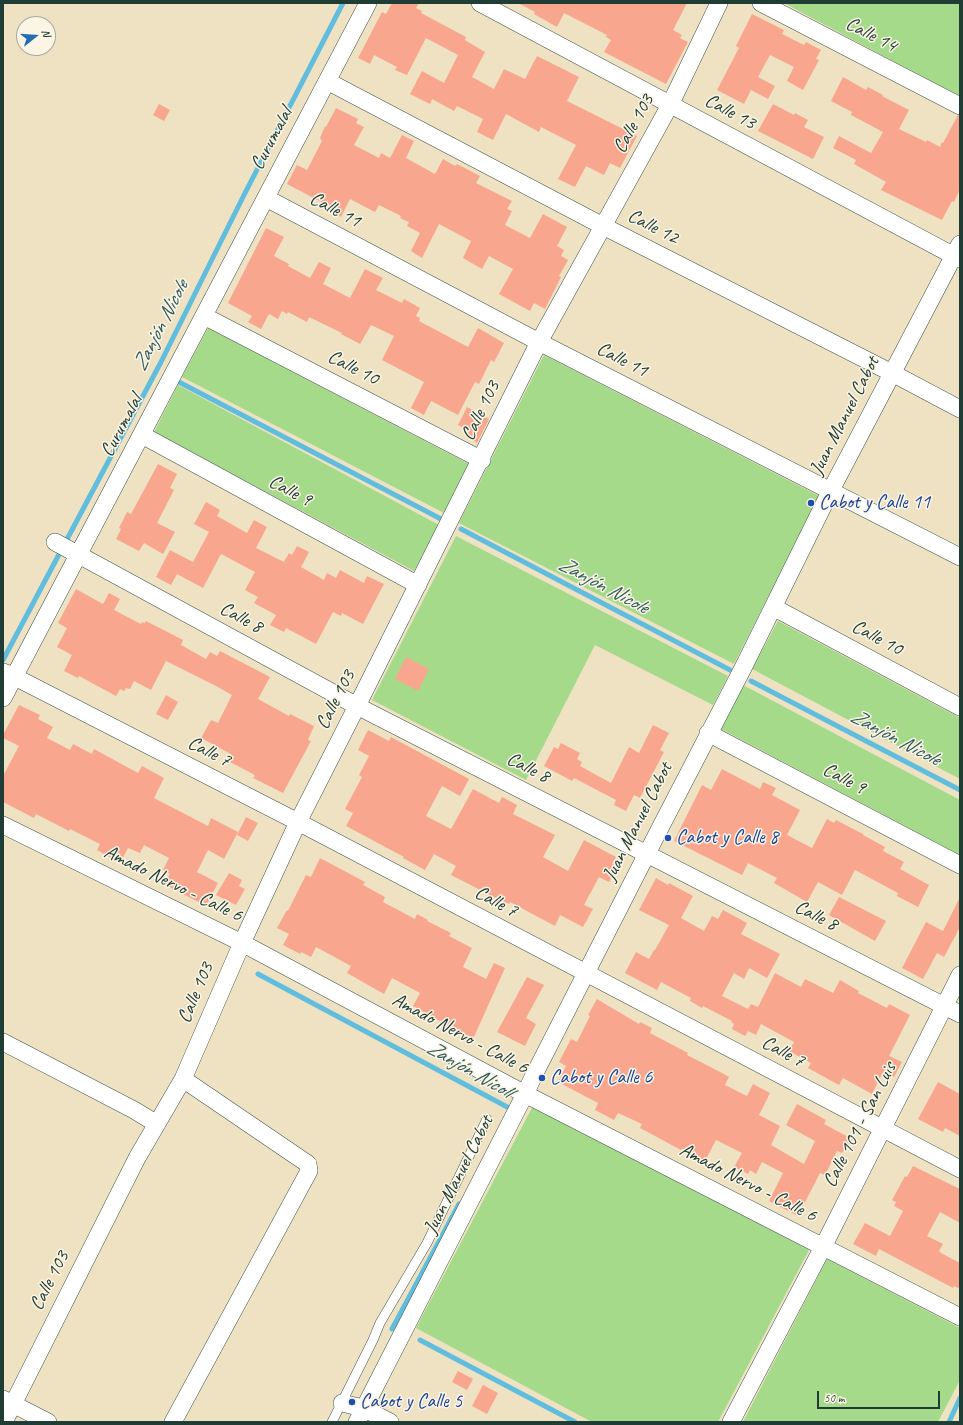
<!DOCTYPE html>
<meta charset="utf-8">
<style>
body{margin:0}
#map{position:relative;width:963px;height:1425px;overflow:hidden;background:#efe2c3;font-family:Caveat,sans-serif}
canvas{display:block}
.frame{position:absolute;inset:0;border:4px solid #1f3d34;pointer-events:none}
.north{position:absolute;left:16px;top:16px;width:40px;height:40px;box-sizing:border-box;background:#fcf5e5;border:1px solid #a4ab9e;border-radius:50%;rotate:73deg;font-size:11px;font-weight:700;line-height:16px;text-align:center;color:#1f3d34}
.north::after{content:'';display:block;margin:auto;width:14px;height:18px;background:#1f6fb2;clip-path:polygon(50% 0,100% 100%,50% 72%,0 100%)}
.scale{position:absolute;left:817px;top:1391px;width:123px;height:18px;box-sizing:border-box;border:2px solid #1f3d34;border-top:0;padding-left:5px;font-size:12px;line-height:14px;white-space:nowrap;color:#1f3d34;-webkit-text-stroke:3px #fcf5e5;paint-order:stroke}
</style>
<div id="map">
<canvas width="963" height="1425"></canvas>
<div class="frame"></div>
<div class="north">N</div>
<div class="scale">50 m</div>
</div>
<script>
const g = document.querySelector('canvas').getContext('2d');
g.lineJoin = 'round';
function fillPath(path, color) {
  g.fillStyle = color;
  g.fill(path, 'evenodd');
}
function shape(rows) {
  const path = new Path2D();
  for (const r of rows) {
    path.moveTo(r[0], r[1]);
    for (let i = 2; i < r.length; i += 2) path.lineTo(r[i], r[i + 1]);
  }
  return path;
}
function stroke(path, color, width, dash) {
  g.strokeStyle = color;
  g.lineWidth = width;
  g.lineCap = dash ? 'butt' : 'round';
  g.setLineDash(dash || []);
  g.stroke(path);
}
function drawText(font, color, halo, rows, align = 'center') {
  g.font = font + ' Caveat,sans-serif';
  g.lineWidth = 3;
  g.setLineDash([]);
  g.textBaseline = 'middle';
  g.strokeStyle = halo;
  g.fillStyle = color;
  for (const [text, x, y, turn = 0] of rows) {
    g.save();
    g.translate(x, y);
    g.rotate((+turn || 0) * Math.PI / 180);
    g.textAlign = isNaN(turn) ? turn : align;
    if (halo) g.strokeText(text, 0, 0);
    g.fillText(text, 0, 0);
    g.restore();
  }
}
fillPath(shape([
 [784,3,960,3,960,97],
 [208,328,469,464,444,513,182,377],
 [544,355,819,496,734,664,459,523],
 [178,385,439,525,414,571,154,432],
 [456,536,728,676,713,705,595,645,526,780,372,700],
 [778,621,960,718,960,779,752,669],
 [743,685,960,800,960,855,721,729],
 [534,1104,809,1250,718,1422,592,1422,416,1328],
 [827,1259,960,1328,960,1380,938,1422,743,1422]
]), '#a5da8b');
stroke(shape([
 [177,381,441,519],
 [461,529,730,670],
 [3,660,161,362,244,195,343,3],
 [751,681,960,790],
 [258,974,511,1109,510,1111],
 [392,1329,459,1204],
 [420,1340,575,1422],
 [949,1422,960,1398]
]), '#60bdde', 5);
fillPath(shape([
 [392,3,419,3,416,8,422,11,421,13,466,37,465,40,485,52,472,77,494,89,504,69,525,79,537,56,579,77,567,101,637,136,620,168,610,163,604,175,586,166,575,187,558,179,576,145,541,127,539,132,506,114,493,140,477,132,483,119,457,106,454,111,432,99,430,104,410,94,422,71,444,83,458,55,426,38,407,75,395,70,397,67,374,55,370,64,358,58,382,12,386,14],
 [518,3,687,3,673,30,682,35,680,38,688,42,666,84,604,52,611,40,606,37,607,35,564,13,557,27,534,14,535,12],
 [752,14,784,30,782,34,804,45,806,42,821,50,816,59,819,60,803,90,787,81,794,67,770,55,758,77,775,86,768,99,751,90,744,104,717,90,739,48,736,46],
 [843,77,866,90,868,87,883,95,882,96,909,110,899,129,926,142,927,140,940,147,942,142,943,143,958,115,960,116,960,189,954,202,952,201,942,220,881,190,886,182,854,164,856,160,833,148,839,136,871,153,883,132,851,115,852,112,831,101],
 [159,104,170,110,164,121,153,115],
 [773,104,794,115,795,113,808,120,804,127,824,137,813,159,758,131],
 [336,108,358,119,356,123,364,127,354,145,379,158,381,153,390,158,402,135,414,141,406,158,435,174,443,159,455,166,457,164,480,176,476,183,512,201,507,209,512,211,505,225,530,238,543,214,567,227,557,246,564,250,561,256,568,260,559,276,561,277,545,309,534,303,530,311,499,294,513,269,489,256,482,269,463,258,471,241,439,224,422,258,411,251,420,233,407,226,409,222,400,218,401,216,379,205,375,212,350,199,341,217,327,210,329,206,287,184,297,165,307,170,322,141,320,138,325,126,326,127],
 [266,228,284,237,274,256,289,264,288,266,310,278,319,262,331,268,323,284,350,298,365,269,383,278,376,290,402,303,404,299,420,308,416,316,420,318,419,321,468,347,478,328,504,343,494,362,491,360,479,384,475,382,458,415,431,401,424,415,411,408,424,382,382,360,394,336,371,325,360,344,341,334,342,333,309,317,307,322,288,312,287,314,282,311,278,319,269,314,261,329,248,322,252,316,228,303],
 [467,407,489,419,477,443,465,436,468,430,458,425],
 [158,464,177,474,170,488,174,490,157,523,175,532,163,554,144,543,139,551,116,539,121,529,119,528,127,512,131,514],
 [206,502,220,510,217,516,247,533,254,520,267,527,256,548,284,562,289,553,292,555,297,546,309,552,301,567,324,580,327,573,336,578,340,570,364,583,367,576,384,584,363,624,342,613,341,616,333,612,316,644,286,628,284,632,270,625,276,615,254,603,258,597,245,590,255,572,221,554,203,588,177,574,171,585,156,577,170,550,193,562,209,532,194,524],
 [76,589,103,604,109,593,120,599,114,610,141,624,142,622,145,623,146,621,183,640,181,645,206,659,210,652,217,656,220,651,270,677,258,699,289,716,290,714,314,726,308,740,311,741,283,793,253,778,255,776,253,774,228,761,231,754,201,738,211,720,218,723,232,695,216,686,166,661,151,690,134,681,130,689,126,688,124,691,120,689,116,696,79,676,78,678,64,671,72,655,57,647,67,628,58,623],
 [406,657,429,669,418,691,395,679],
 [166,695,178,702,168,720,156,714],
 [19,705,40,715,38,719,53,727,47,738,70,750,73,744,92,754,94,749,138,773,142,766,164,778,154,798,208,826,211,818,238,832,224,859,208,850,197,872,218,883,206,906,164,884,170,874,163,870,169,858,144,845,140,853,128,848,120,863,97,850,100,844,70,829,69,831,36,814,34,818,3,802,3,776,19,746,3,738,3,735],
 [653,725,669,733,660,750,664,752,640,798,634,795,626,811,614,805,616,800,574,778,572,781,544,766,554,747,558,749,561,743,580,753,577,759,582,762,580,766,611,783,629,747,639,753],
 [368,730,389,741,391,737,469,779,460,796,442,786,426,816,451,829,473,789,499,803,502,797,517,805,513,814,555,835,543,857,568,871,584,840,616,857,612,864,617,867,609,882,599,877,584,905,593,909,583,927,560,915,555,926,510,902,509,904,494,897,451,875,456,866,434,854,425,870,403,858,404,857,346,826,353,813,345,809,362,777,359,775,369,756,358,750],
 [722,769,760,789,763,782,776,788,772,795,800,810,787,835,812,848,827,819,834,823,836,820,863,834,863,835,885,847,883,851,904,862,900,869,929,885,918,907,897,896,898,893,855,870,842,895,818,882,807,902,774,883,777,878,748,863,742,875,674,841,702,785,711,790],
 [246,817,258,823,248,841,237,835],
 [320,858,365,882,363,885,385,897,383,902,415,919,417,914,428,920,427,921,451,933,449,936,472,948,463,967,486,979,494,963,505,968,473,1039,413,1006,420,993,392,978,384,994,347,973,351,966,316,947,311,957,301,952,300,954,283,945,289,934,277,928,287,910,288,911,306,875,311,877],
 [229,873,242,880,239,886,245,889,236,905,216,895],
 [656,878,668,885,669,883,693,896,681,918,704,931,712,916,718,919,723,910,747,923,741,934,780,954,767,978,749,968,744,979,734,973,722,996,748,1009,751,1004,758,1007,775,973,801,987,805,979,833,993,840,980,859,991,858,993,887,1008,889,1004,910,1015,889,1056,902,1062,894,1077,883,1072,872,1094,843,1078,839,1085,808,1068,811,1063,789,1051,794,1042,761,1024,756,1035,748,1031,745,1036,732,1029,734,1024,731,1022,732,1021,703,1006,702,1008,690,1001,691,998,661,982,657,990,625,973,636,952,649,959,654,950,655,950,669,925,639,910],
 [839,897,886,921,875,941,829,915],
 [960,897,960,927,944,957,937,953,923,979,902,968,926,922,943,931],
 [527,977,544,985,526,1018,536,1024,525,1046,497,1032],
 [597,999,639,1024,640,1022,652,1028,650,1033,688,1053,687,1055,722,1073,729,1077,725,1085,747,1096,753,1084,770,1093,759,1115,780,1126,771,1145,804,1164,815,1141,786,1125,797,1104,826,1120,824,1124,852,1139,846,1151,844,1150,842,1153,837,1151,825,1175,820,1173,798,1216,769,1201,783,1173,762,1162,756,1174,750,1170,748,1174,734,1167,742,1153,716,1140,705,1161,682,1149,681,1150,640,1128,642,1124,618,1113,614,1120,595,1110,598,1103,558,1082,566,1066,559,1062,571,1039,577,1042,590,1016,588,1015],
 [938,1082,960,1094,960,1136,945,1128,943,1132,918,1119],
 [913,1166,960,1189,960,1223,940,1212,927,1236,943,1244,939,1251,941,1253,960,1263,960,1289,954,1286,953,1288,879,1249,876,1256,853,1244,865,1223,890,1236,903,1211,894,1206,896,1202,892,1200,905,1176,907,1177],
 [458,1371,473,1379,467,1390,452,1382],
 [483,1385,498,1393,487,1414,472,1406]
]), '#f9a68e');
const lane = shape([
 [332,1422,373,1340,380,1323,427,1243,487,1119]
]);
const street = shape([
 [480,3,960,259],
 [761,3,960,106],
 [327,81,603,226,892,373,960,409],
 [266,198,539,342,960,557],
 [204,316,482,460],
 [142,435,418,585],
 [55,542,357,706,960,1014],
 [773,607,960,707],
 [3,672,11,675,298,822,960,1169],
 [3,698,368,3],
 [708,733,960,865],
 [3,825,242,943,525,1094,960,1317],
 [3,1042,134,1110,157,1124],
 [3,1399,48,1422],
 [342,1403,363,1408,390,1422],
 [4,1422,137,1158,183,1079,242,943,298,822,357,706,539,342,670,105,719,3],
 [173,1422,309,1171,308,1164,183,1079],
 [357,1422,525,1094,534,1075,657,834,743,668,831,490,960,244],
 [731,1422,823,1247,960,975]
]);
stroke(lane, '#3e5649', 10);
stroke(street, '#3e5649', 18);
stroke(lane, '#fff', 9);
stroke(street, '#fff', 17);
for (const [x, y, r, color] of [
 [811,503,4,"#1a4fb4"],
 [668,838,4,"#1a4fb4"],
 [542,1078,4,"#1a4fb4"],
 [352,1402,4,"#1a4fb4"]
]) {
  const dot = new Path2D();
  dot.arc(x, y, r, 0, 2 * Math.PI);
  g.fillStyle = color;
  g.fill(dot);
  stroke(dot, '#fcf5e5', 1.5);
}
drawText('20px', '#1f3d34', '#fcf5e5', [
 ["Calle 14",871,35,27],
 ["Calle 13",730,112,28],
 ["Calle 103",634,124,-61],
 ["Curumalal",272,139,-62],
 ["Calle 11",335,210,28],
 ["Calle 12",653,227,27],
 ["Calle 11",622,360,27],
 ["Calle 10",353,368,27],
 ["Calle 103",481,411,-64],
 ["Juan Manuel Cabot",845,416,-63],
 ["Curumalal",122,426,-62],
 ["Calle 9",290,491,28],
 ["Calle 8",241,618,28],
 ["Calle 10",877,638,28],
 ["Calle 103",336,700,-63],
 ["Calle 7",209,752,27],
 ["Calle 8",528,768,27],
 ["Calle 9",844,779,28],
 ["Juan Manuel Cabot",638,822,-63],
 ["Amado Nervo - Calle 6",173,884,26],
 ["Calle 7",496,902,28],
 ["Calle 8",816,916,27],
 ["Calle 103",196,993,-67],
 ["Amado Nervo - Calle 6",460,1034,28],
 ["Calle 7",783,1052,28],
 ["Calle 101 - San Luis",860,1125,-63],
 ["Juan Manuel Cabot",459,1175,-63],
 ["Amado Nervo - Calle 6",748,1183,27],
 ["Calle 103",50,1281,-63]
]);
drawText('20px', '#164399', '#fcf5e5', [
 ["Cabot y Calle 11",819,503],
 ["Cabot y Calle 8",676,838],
 ["Cabot y Calle 6",550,1078],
 ["Cabot y Calle 5",360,1402]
], 'left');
drawText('italic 21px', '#2f5d5e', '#fcf5e5', [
 ["Zanjón Nicole",161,326,-63],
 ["Zanjón Nicole",603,586,28],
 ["Zanjón Nicole",895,738,28],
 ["Zanjón Nicoll",469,1070,30]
]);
</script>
